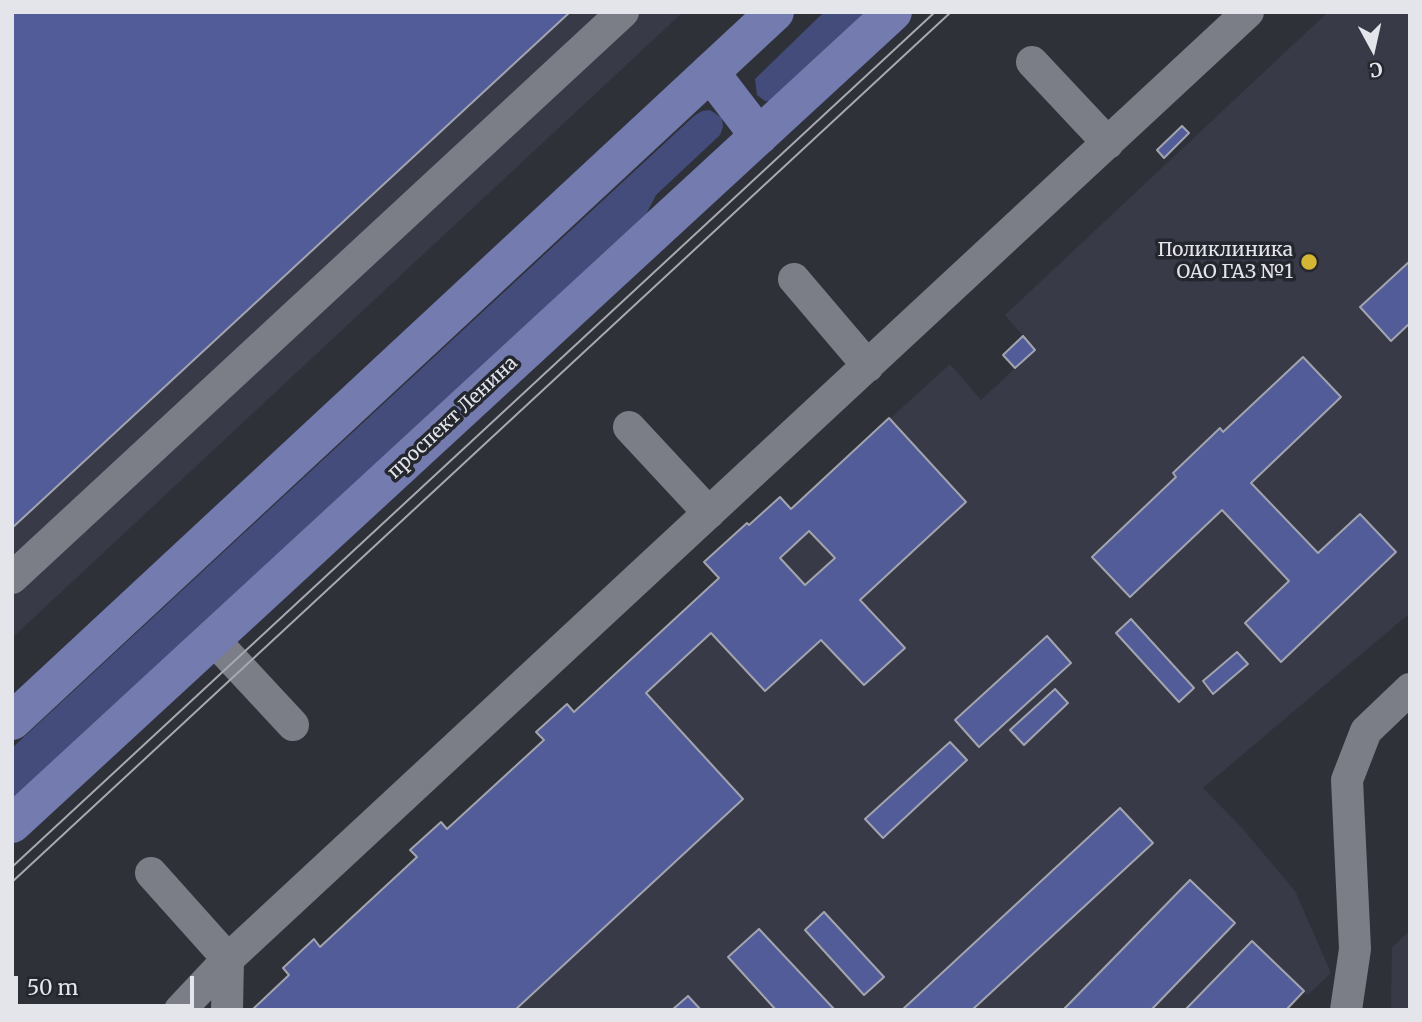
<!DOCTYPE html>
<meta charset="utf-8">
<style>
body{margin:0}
#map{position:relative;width:1422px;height:1022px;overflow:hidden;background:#2f3139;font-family:Merriweather,serif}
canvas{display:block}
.frame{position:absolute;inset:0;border:14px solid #e4e5eb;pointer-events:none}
.north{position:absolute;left:1338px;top:14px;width:70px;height:70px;-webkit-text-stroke:5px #25272f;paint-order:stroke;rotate:172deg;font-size:19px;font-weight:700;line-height:28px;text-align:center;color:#e4e5eb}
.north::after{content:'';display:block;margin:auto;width:24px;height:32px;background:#e4e5eb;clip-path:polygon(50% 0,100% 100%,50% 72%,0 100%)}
.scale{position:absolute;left:14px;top:976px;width:180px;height:32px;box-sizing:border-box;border:4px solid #e4e5eb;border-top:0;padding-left:9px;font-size:21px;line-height:24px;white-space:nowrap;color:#e4e5eb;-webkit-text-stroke:5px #25272f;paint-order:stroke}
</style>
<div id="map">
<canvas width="1422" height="1022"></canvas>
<div class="frame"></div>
<div class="north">С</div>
<div class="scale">50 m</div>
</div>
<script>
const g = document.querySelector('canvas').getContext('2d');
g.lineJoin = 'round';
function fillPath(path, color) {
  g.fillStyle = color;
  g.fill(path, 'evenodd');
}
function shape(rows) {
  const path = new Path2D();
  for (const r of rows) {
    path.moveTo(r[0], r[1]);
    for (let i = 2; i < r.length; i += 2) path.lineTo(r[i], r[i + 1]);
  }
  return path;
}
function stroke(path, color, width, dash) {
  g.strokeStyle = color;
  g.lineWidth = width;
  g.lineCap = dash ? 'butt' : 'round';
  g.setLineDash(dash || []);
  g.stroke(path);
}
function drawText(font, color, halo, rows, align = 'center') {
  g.font = font + ' Merriweather,serif';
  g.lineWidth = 7;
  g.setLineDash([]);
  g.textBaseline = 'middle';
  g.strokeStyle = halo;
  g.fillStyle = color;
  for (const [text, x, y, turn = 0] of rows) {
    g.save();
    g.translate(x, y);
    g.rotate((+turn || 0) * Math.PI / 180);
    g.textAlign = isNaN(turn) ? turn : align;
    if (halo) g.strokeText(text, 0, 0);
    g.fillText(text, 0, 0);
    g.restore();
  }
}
fillPath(shape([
 [12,12,683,12,12,638],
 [1328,12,1410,12,1410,613,1203,788,1242,828,1295,891,1331,973,1308,995,1304,992,1287,1010,252,1010,289,976,283,968,314,939,321,946,416,858,410,850,441,822,448,829,543,740,536,732,567,704,574,712,718,579,704,562,747,523,750,525,780,497,792,508,950,364,981,400,1035,350,1005,315],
 [1410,931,1410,1010,1391,1010,1392,947]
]), '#383a48');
fillPath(shape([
 [824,12,873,12,774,101,765,101,757,95,755,79],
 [710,110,722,118,723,127,720,135,656,195,643,220,12,804,12,748,694,116,702,111]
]), '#444c7b');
const building = shape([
 [12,12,570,12,12,528,12,12],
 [1182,126,1189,133,1164,158,1157,150,1182,126],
 [1410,261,1410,323,1391,341,1360,307,1410,261],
 [1023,336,1035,350,1015,368,1003,355,1023,336],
 [1303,357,1341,397,1251,483,1318,553,1360,514,1396,552,1281,662,1245,623,1289,581,1222,510,1130,597,1092,557,1176,477,1173,473,1220,428,1223,432,1303,357],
 [889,418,966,502,860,600,905,648,864,685,821,640,765,691,711,633,646,693,743,799,515,1010,252,1010,289,975,283,968,314,939,320,947,417,857,410,850,441,822,447,829,544,740,536,732,567,704,574,712,719,578,704,562,747,523,749,525,780,497,791,509,889,418],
 [809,531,835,558,805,585,780,558,809,531],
 [1131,619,1194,688,1179,702,1116,633,1131,619],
 [1047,636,1071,663,979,747,955,720,1047,636],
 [1237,652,1248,664,1213,694,1203,681,1237,652],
 [1055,689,1068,703,1024,745,1010,730,1055,689],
 [950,742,967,760,883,838,865,819,950,742],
 [1120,808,1153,843,972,1010,902,1010,1120,808],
 [1190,880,1235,923,1151,1010,1063,1010,1190,880],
 [824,912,884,977,864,995,805,930,824,912],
 [759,929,834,1009,833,1010,776,1010,728,957,759,929],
 [1252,941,1304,991,1286,1010,1185,1010,1252,941],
 [688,996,701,1010,672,1010,688,996]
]);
fillPath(building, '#525c99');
stroke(building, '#a2a4ae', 2);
stroke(shape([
 [1032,62,1108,143],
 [794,279,868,366],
 [629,427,709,513],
 [12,578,623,12],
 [213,639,293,725],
 [151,873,228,959,227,1010],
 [180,1010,228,959,1248,12],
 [1346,1010,1355,949,1347,780,1366,731,1410,689]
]), '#7b7d87', 32);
stroke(shape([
 [710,72,759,136],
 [12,721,775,12],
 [12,824,893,12]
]), '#737baf', 38);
stroke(shape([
 [12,867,935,12],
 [12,882,951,12]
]), '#a7a9af', 2);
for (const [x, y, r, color] of [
 [1309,262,9,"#d4b635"]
]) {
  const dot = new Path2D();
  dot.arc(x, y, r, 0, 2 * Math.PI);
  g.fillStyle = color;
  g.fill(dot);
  stroke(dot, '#25272f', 2.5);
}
drawText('19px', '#e4e5eb', '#25272f', [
 ["Поликлиника",1293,251],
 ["ОАО ГАЗ №1",1293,273]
], 'right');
drawText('19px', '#e4e5eb', '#25272f', [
 ["проспект Ленина",453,418,-43]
]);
</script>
